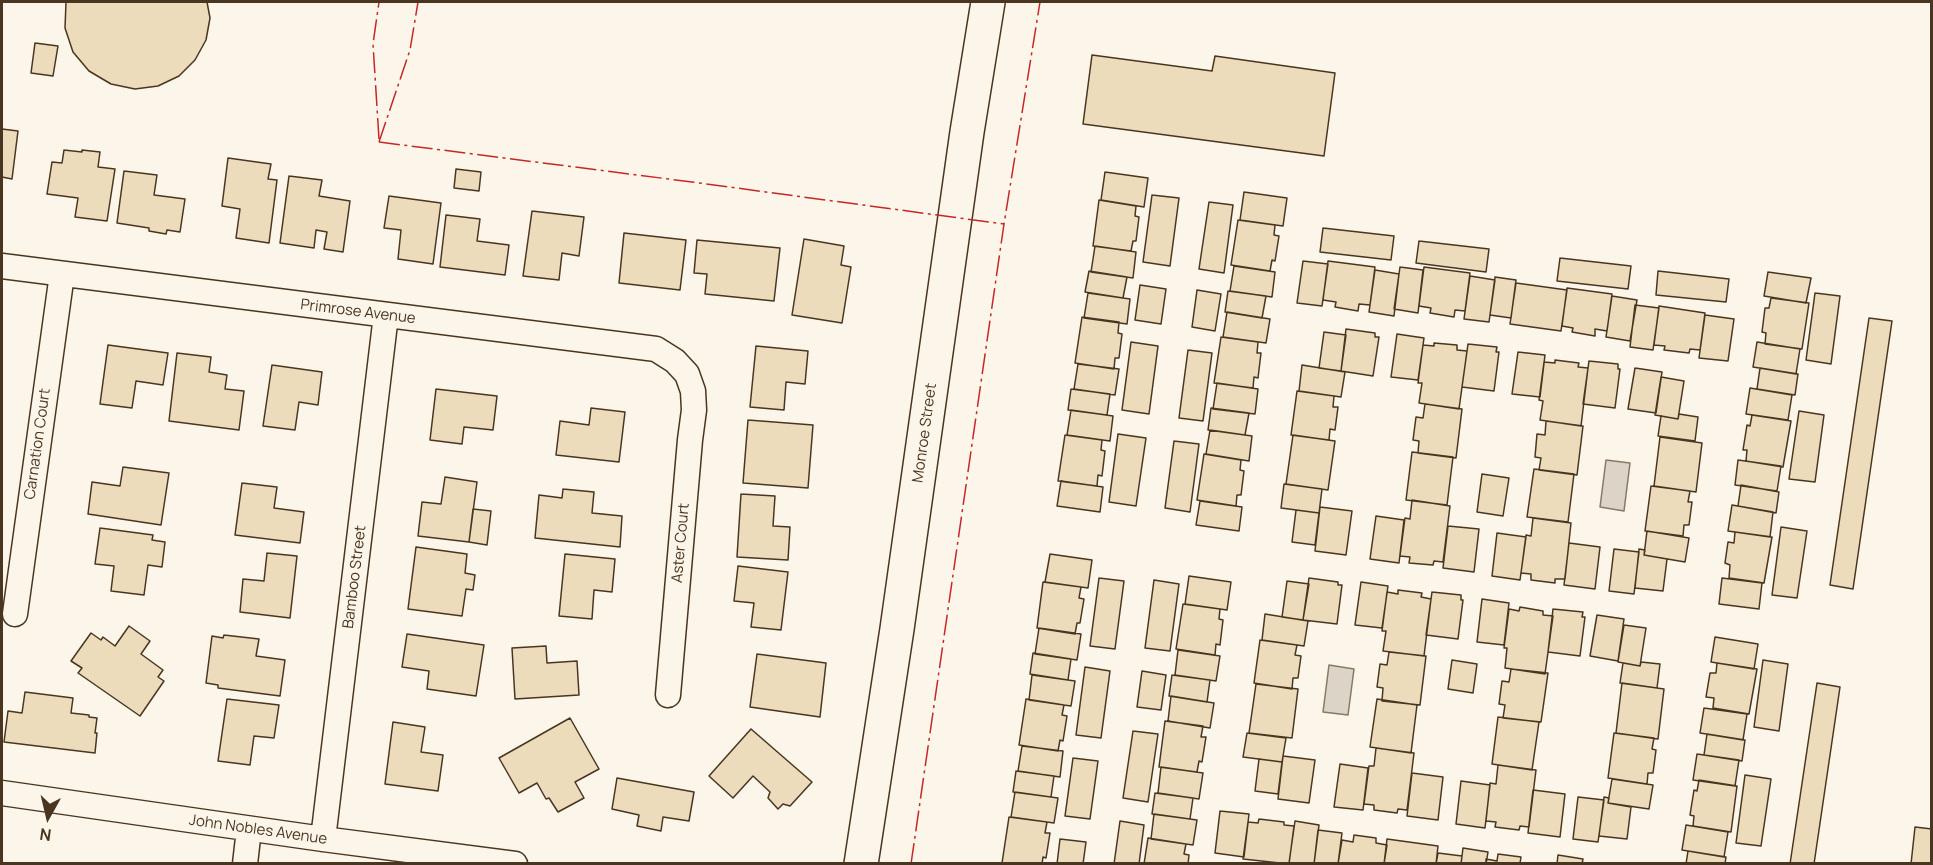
<!DOCTYPE html>
<style>
body{margin:0}
#map{position:relative;width:1933px;height:865px;overflow:hidden;background:#fbf6e9;font-family:Manrope,sans-serif}
canvas{display:block}
.frame{position:absolute;inset:0;border:3px solid #4a3520;pointer-events:none}
.north{position:absolute;left:18px;top:787px;width:60px;height:60px;-webkit-text-stroke:4px #fbf6e9;paint-order:stroke;rotate:188deg;font-size:16px;font-weight:700;line-height:24px;text-align:center;color:#4a3520}
.north::after{content:'';display:block;margin:auto;width:21px;height:27px;background:#4a3520;clip-path:polygon(50% 0,100% 100%,50% 72%,0 100%)}
</style>
<div id="map">
<canvas width="1933" height="865"></canvas>
<div class="frame"></div>
<div class="north">N</div>
</div>
<script>
const g = document.querySelector('canvas').getContext('2d');
g.lineJoin = 'round';
function fillPath(path, color) {
  g.fillStyle = color;
  g.fill(path, 'evenodd');
}
function shape(rows) {
  const path = new Path2D();
  for (const r of rows) {
    path.moveTo(r[0], r[1]);
    for (let i = 2; i < r.length; i += 2) path.lineTo(r[i], r[i + 1]);
  }
  return path;
}
function stroke(path, color, width, dash) {
  g.strokeStyle = color;
  g.lineWidth = width;
  g.lineCap = dash ? 'butt' : 'round';
  g.setLineDash(dash || []);
  g.stroke(path);
}
function drawText(font, color, halo, rows, align = 'center') {
  g.font = font + ' Manrope,sans-serif';
  g.lineWidth = 4.5;
  g.setLineDash([]);
  g.textBaseline = 'middle';
  g.strokeStyle = halo;
  g.fillStyle = color;
  for (const [text, x, y, turn = 0] of rows) {
    g.save();
    g.translate(x, y);
    g.rotate((+turn || 0) * Math.PI / 180);
    g.textAlign = isNaN(turn) ? turn : align;
    if (halo) g.strokeText(text, 0, 0);
    g.fillText(text, 0, 0);
    g.restore();
  }
}
const water = shape([
 [1606,460,1630,463,1624,511,1600,507,1606,460],
 [1329,665,1354,669,1348,715,1323,712,1329,665]
]);
fillPath(water, '#dcd4c6');
stroke(water, '#887966', 1.5);
const building = shape([
 [66,2,207,2,210,18,206,40,195,60,179,76,158,86,135,89,111,84,89,71,73,52,65,28,66,2],
 [35,43,58,46,53,76,31,73,35,43],
 [1092,55,1212,71,1215,56,1335,73,1324,156,1083,124,1092,55],
 [2,129,18,131,12,179,2,177,2,129],
 [64,150,82,152,82,150,100,152,98,167,115,169,107,221,75,217,78,198,47,194,52,162,62,163,64,150],
 [228,158,271,164,268,179,277,180,269,243,236,238,240,209,222,206,228,158],
 [456,169,481,172,479,191,454,188,456,169],
 [124,171,157,175,154,195,185,199,180,232,167,230,166,234,149,231,149,228,117,223,124,171],
 [1105,172,1148,178,1144,207,1101,200,1105,172],
 [289,176,322,180,319,196,350,201,343,252,324,249,327,232,316,230,314,248,280,243,289,176],
 [1244,192,1287,198,1283,226,1240,220,1244,192],
 [1152,195,1179,198,1170,266,1143,262,1152,195],
 [389,196,441,203,433,264,398,259,401,230,384,228,389,196],
 [1099,200,1136,206,1135,216,1139,217,1136,241,1133,241,1131,251,1093,246,1099,200],
 [1209,202,1233,205,1224,273,1199,269,1209,202],
 [532,211,584,217,579,256,562,253,559,280,523,276,532,211],
 [446,215,480,219,477,241,509,245,505,275,440,267,446,215],
 [1238,220,1275,225,1274,235,1279,236,1275,261,1272,260,1270,271,1231,265,1238,220],
 [1323,228,1394,236,1391,260,1320,252,1323,228],
 [624,233,686,240,680,290,619,283,624,233],
 [804,239,844,246,841,265,851,267,842,323,792,315,804,239],
 [697,240,780,248,774,301,705,294,707,274,694,273,697,240],
 [1419,241,1489,249,1486,272,1416,263,1419,241],
 [1095,246,1136,252,1133,278,1091,272,1095,246],
 [1560,258,1631,266,1628,289,1557,281,1560,258],
 [1303,261,1328,264,1322,306,1297,303,1303,261],
 [1328,261,1375,267,1370,305,1359,304,1358,311,1335,307,1336,302,1323,300,1328,261],
 [1234,266,1275,272,1272,297,1230,291,1234,266],
 [1400,267,1423,270,1418,313,1394,309,1400,267],
 [1424,267,1470,273,1465,311,1455,310,1454,317,1430,313,1431,308,1419,306,1424,267],
 [1375,270,1399,274,1394,316,1369,312,1375,270],
 [1089,271,1127,277,1123,298,1085,292,1089,271],
 [1658,271,1729,279,1726,302,1656,295,1658,271],
 [1768,272,1811,278,1806,303,1764,296,1768,272],
 [1470,276,1495,280,1489,322,1464,319,1470,276],
 [1495,277,1516,280,1511,318,1490,315,1495,277],
 [1516,283,1567,290,1561,331,1510,324,1516,283],
 [1140,285,1166,289,1161,324,1135,320,1140,285],
 [1567,288,1612,294,1607,331,1595,329,1595,336,1572,332,1573,328,1562,326,1567,288],
 [1197,290,1221,294,1215,331,1192,327,1197,290],
 [1228,291,1266,296,1262,318,1225,312,1228,291],
 [1088,293,1130,299,1127,324,1084,318,1088,293],
 [1815,293,1840,296,1831,364,1806,360,1815,293],
 [1612,296,1637,300,1630,341,1606,337,1612,296],
 [1771,298,1809,303,1802,349,1765,344,1766,333,1762,332,1765,308,1769,308,1771,298],
 [1635,305,1659,308,1653,350,1630,347,1635,305],
 [1659,306,1705,313,1700,350,1690,349,1689,353,1664,350,1665,346,1654,345,1659,306],
 [1227,312,1270,319,1266,343,1223,337,1227,312],
 [1705,315,1734,319,1728,361,1699,358,1705,315],
 [1082,317,1119,322,1118,333,1122,334,1119,358,1115,358,1114,369,1075,363,1082,317],
 [1869,318,1892,321,1853,589,1830,585,1869,318],
 [1346,329,1375,333,1375,337,1379,337,1373,376,1341,371,1346,329],
 [1324,332,1346,335,1341,371,1319,368,1324,332],
 [1397,334,1424,338,1418,380,1391,377,1397,334],
 [1221,337,1258,342,1257,353,1261,353,1258,378,1254,377,1253,388,1214,383,1221,337],
 [1131,342,1158,346,1149,414,1122,410,1131,342],
 [1757,342,1800,349,1796,374,1753,367,1757,342],
 [1434,343,1457,345,1457,350,1467,351,1459,409,1419,403,1422,383,1418,383,1423,345,1434,346,1434,343],
 [1468,344,1497,347,1496,352,1499,352,1494,391,1462,387,1468,344],
 [108,345,168,353,163,385,136,381,132,408,100,404,108,345],
 [756,346,808,351,805,384,786,382,784,410,750,407,756,346],
 [1188,350,1212,353,1203,421,1179,418,1188,350],
 [1518,352,1545,355,1540,397,1512,394,1518,352],
 [177,353,211,357,209,372,227,375,225,389,244,391,239,430,169,421,177,353],
 [1555,360,1579,363,1578,367,1588,368,1581,426,1540,420,1543,401,1539,400,1544,362,1555,363,1555,360],
 [1589,361,1618,364,1618,369,1620,369,1615,408,1583,404,1589,361],
 [1078,364,1119,369,1115,395,1074,389,1078,364],
 [272,365,322,372,318,405,299,402,295,430,263,426,272,365],
 [1302,365,1345,372,1341,397,1299,391,1302,365],
 [1635,368,1662,372,1656,413,1628,409,1635,368],
 [1760,368,1798,374,1795,395,1757,389,1760,368],
 [1661,377,1684,381,1678,419,1655,415,1661,377],
 [1217,383,1258,389,1255,414,1213,409,1217,383],
 [1750,388,1792,395,1788,420,1746,414,1750,388],
 [436,389,497,396,493,430,464,427,462,444,430,440,436,389],
 [1071,389,1110,394,1107,415,1068,410,1071,389],
 [1297,391,1334,396,1333,407,1338,407,1335,430,1330,429,1329,440,1291,435,1297,391],
 [1425,404,1462,409,1456,458,1418,453,1419,441,1413,440,1416,417,1423,418,1425,404],
 [591,408,625,412,619,462,556,455,560,421,589,425,591,408],
 [1211,408,1249,413,1245,435,1208,430,1211,408],
 [1071,410,1113,416,1110,441,1067,435,1071,410],
 [1799,411,1824,415,1815,482,1789,479,1799,411],
 [1679,414,1698,417,1695,441,1658,436,1661,416,1678,419,1679,414],
 [1752,415,1791,421,1783,467,1746,461,1747,450,1743,450,1747,425,1750,426,1752,415],
 [748,420,813,425,808,488,743,483,748,420],
 [1546,421,1583,426,1577,475,1539,470,1541,458,1535,457,1537,434,1545,435,1546,421],
 [1210,430,1252,436,1249,461,1206,454,1210,430],
 [1118,434,1146,438,1136,506,1109,502,1118,434],
 [1065,435,1102,440,1101,450,1105,451,1102,476,1098,475,1097,486,1058,481,1065,435],
 [1293,435,1335,441,1328,490,1286,484,1293,435],
 [1660,437,1702,443,1696,492,1654,486,1660,437],
 [1174,441,1199,444,1190,512,1165,508,1174,441],
 [1412,452,1453,457,1447,505,1406,500,1412,452],
 [1204,454,1241,460,1240,470,1244,471,1241,495,1237,495,1236,506,1197,500,1204,454],
 [1738,460,1781,466,1777,491,1735,485,1738,460],
 [123,467,169,473,161,525,88,514,92,482,120,486,123,467],
 [1534,469,1574,474,1568,522,1527,517,1534,469],
 [1482,474,1509,478,1503,516,1477,512,1482,474],
 [445,477,477,482,469,542,418,536,422,502,441,504,445,477],
 [1061,481,1103,487,1100,512,1057,506,1061,481],
 [242,483,277,487,274,508,304,512,300,543,235,535,242,483],
 [1284,484,1322,489,1319,513,1281,508,1284,484],
 [1741,485,1779,492,1776,513,1738,506,1741,485],
 [1651,486,1690,491,1688,502,1692,502,1689,525,1684,525,1683,536,1645,531,1651,486],
 [563,489,594,492,592,513,622,516,620,547,535,538,539,495,562,498,563,489],
 [741,494,775,496,773,526,790,527,788,560,737,557,741,494],
 [1412,500,1450,506,1443,562,1434,561,1433,565,1409,563,1410,557,1400,556,1405,518,1410,519,1412,500],
 [1200,501,1242,507,1239,531,1196,525,1200,501],
 [1732,505,1773,512,1770,537,1728,531,1732,505],
 [1320,507,1352,511,1346,555,1315,551,1320,507],
 [473,509,491,511,487,545,469,542,473,509],
 [1296,510,1319,513,1315,545,1292,542,1296,510],
 [1376,516,1404,520,1399,563,1370,559,1376,516],
 [1533,518,1571,523,1565,579,1555,579,1555,583,1531,580,1531,574,1521,573,1526,535,1531,536,1533,518],
 [1448,526,1479,529,1474,572,1443,568,1448,526],
 [1781,527,1807,531,1797,598,1772,595,1781,527],
 [100,528,153,535,152,540,165,542,162,567,148,565,144,595,111,591,114,566,95,564,100,528],
 [1647,531,1689,538,1685,562,1644,555,1647,531],
 [1735,532,1772,537,1764,583,1729,578,1730,565,1725,563,1728,542,1734,543,1735,532],
 [1497,533,1526,537,1520,580,1492,576,1497,533],
 [1569,543,1600,547,1595,589,1564,585,1569,543],
 [416,547,467,554,465,573,475,575,473,590,466,589,462,616,408,609,416,547],
 [1614,549,1639,552,1634,594,1609,591,1614,549],
 [1639,549,1645,550,1644,555,1667,559,1663,591,1635,588,1639,549],
 [267,553,297,556,290,618,240,612,243,579,264,581,267,553],
 [565,554,615,559,612,592,594,590,592,619,559,616,565,554],
 [1050,554,1092,560,1088,588,1045,582,1050,554],
 [738,566,788,572,781,630,751,627,754,603,734,601,738,566],
 [1189,576,1231,582,1227,610,1185,604,1189,576],
 [1099,578,1124,581,1115,649,1090,646,1099,578],
 [1309,578,1338,582,1338,585,1342,585,1337,624,1303,620,1309,578],
 [1722,578,1762,583,1759,609,1719,604,1722,578],
 [1154,580,1179,584,1170,651,1145,648,1154,580],
 [1287,581,1309,584,1303,620,1282,617,1287,581],
 [1043,582,1081,587,1079,598,1084,599,1080,623,1077,623,1075,634,1037,628,1043,582],
 [1361,582,1388,586,1382,628,1355,625,1361,582],
 [1398,590,1422,593,1421,597,1431,599,1424,656,1383,651,1386,631,1382,631,1387,592,1398,594,1398,590],
 [1432,592,1461,595,1461,600,1463,600,1458,639,1426,635,1432,592],
 [1482,599,1509,603,1504,645,1477,642,1482,599],
 [1183,604,1220,609,1219,619,1223,620,1220,645,1216,644,1215,655,1176,649,1183,604],
 [1520,607,1543,611,1543,615,1553,616,1545,674,1505,668,1507,648,1504,648,1509,609,1519,611,1520,607],
 [1553,609,1583,612,1582,617,1585,617,1580,656,1548,652,1553,609],
 [1265,614,1308,621,1304,646,1262,640,1265,614],
 [1597,615,1624,619,1618,661,1590,656,1597,615],
 [1624,625,1646,628,1640,666,1618,662,1624,625],
 [129,626,150,641,141,654,163,670,158,677,164,681,140,716,78,673,82,668,71,661,91,633,101,640,103,637,115,646,129,626],
 [1039,628,1081,634,1077,660,1035,654,1039,628],
 [407,634,484,645,476,696,427,689,429,671,402,667,407,634],
 [224,635,259,639,256,656,285,660,280,696,218,688,218,685,206,683,212,636,223,638,224,635],
 [1715,637,1758,644,1754,669,1711,662,1715,637],
 [1260,640,1297,645,1295,655,1301,656,1298,678,1293,678,1292,689,1254,683,1260,640],
 [546,646,547,663,577,661,579,695,515,699,512,648,546,646],
 [1178,650,1220,656,1216,681,1175,675,1178,650],
 [1389,652,1426,656,1420,705,1382,701,1383,688,1377,687,1380,664,1387,665,1389,652],
 [1033,653,1071,659,1068,680,1030,674,1033,653],
 [757,654,826,663,820,717,750,707,757,654],
 [1452,660,1477,664,1473,693,1448,689,1452,660],
 [1763,660,1788,664,1779,731,1754,727,1763,660],
 [1641,662,1660,664,1657,688,1620,683,1623,663,1640,666,1641,662],
 [1717,663,1757,669,1749,714,1713,708,1714,698,1706,697,1710,673,1716,673,1717,663],
 [1085,667,1110,671,1101,738,1076,735,1085,667],
 [1511,669,1548,673,1541,722,1503,718,1505,705,1499,704,1502,681,1509,682,1511,669],
 [1142,671,1166,675,1161,710,1137,707,1142,671],
 [1032,675,1075,681,1071,706,1029,700,1032,675],
 [1172,675,1210,680,1207,702,1169,696,1172,675],
 [1622,683,1664,689,1658,739,1616,733,1622,683],
 [1817,683,1840,687,1814,864,1790,864,1817,683],
 [1256,684,1298,689,1292,738,1249,733,1256,684],
 [25,692,73,698,71,713,89,715,89,717,97,718,95,733,97,733,95,753,4,742,8,711,22,713,25,692],
 [1171,696,1214,703,1210,728,1168,721,1171,696],
 [227,699,279,705,274,738,254,736,250,765,218,761,227,699],
 [1026,699,1064,705,1062,715,1067,716,1063,741,1060,740,1058,751,1019,745,1026,699],
 [1377,699,1417,705,1411,753,1370,747,1377,699],
 [1704,708,1747,714,1743,740,1700,733,1704,708],
 [1498,717,1539,722,1532,770,1492,764,1498,717],
 [570,718,599,769,575,782,584,798,558,812,549,798,546,799,537,783,519,793,499,758,570,718],
 [1165,721,1203,726,1201,737,1206,737,1202,762,1199,761,1197,772,1159,767,1165,721],
 [393,722,425,727,421,752,443,755,438,791,385,784,393,722],
 [751,729,812,782,790,806,783,804,778,809,768,798,770,792,753,776,733,798,709,776,751,729],
 [1133,731,1158,734,1148,802,1123,798,1133,731],
 [1247,733,1286,738,1282,762,1243,757,1247,733],
 [1614,733,1654,738,1652,749,1656,750,1653,773,1648,773,1647,784,1608,778,1614,733],
 [1707,734,1745,740,1742,761,1704,755,1707,734],
 [1022,746,1063,751,1060,777,1018,771,1022,746],
 [1376,748,1414,753,1407,810,1398,809,1397,813,1374,810,1374,805,1364,804,1369,766,1374,766,1376,748],
 [1697,754,1739,760,1735,786,1693,780,1697,754],
 [1283,756,1315,760,1309,803,1278,799,1283,756],
 [1073,758,1098,761,1090,819,1065,816,1073,758],
 [1259,759,1282,762,1278,794,1255,791,1259,759],
 [1340,764,1368,768,1363,810,1334,807,1340,764],
 [1498,765,1536,770,1529,827,1520,826,1519,830,1495,827,1496,822,1486,821,1490,783,1496,784,1498,765],
 [1161,767,1203,773,1199,799,1158,793,1161,767],
 [1016,771,1054,776,1051,797,1013,792,1016,771],
 [1412,773,1443,777,1438,820,1407,816,1412,773],
 [1745,775,1771,779,1761,846,1736,843,1745,775],
 [617,778,694,792,689,821,663,817,661,831,637,826,639,815,612,809,617,778],
 [1612,779,1653,785,1649,809,1608,803,1612,779],
 [1699,780,1737,786,1731,832,1693,826,1694,816,1690,815,1694,790,1697,791,1699,780],
 [1461,781,1490,785,1485,828,1456,824,1461,781],
 [1533,790,1565,794,1560,837,1528,833,1533,790],
 [1015,792,1058,798,1054,823,1011,817,1015,792],
 [1155,793,1193,798,1190,819,1152,814,1155,793],
 [1578,797,1604,800,1598,842,1573,839,1578,797],
 [1604,797,1609,798,1608,803,1631,807,1627,839,1599,836,1604,797],
 [1220,811,1249,814,1244,857,1215,853,1220,811],
 [1154,814,1197,820,1193,845,1151,839,1154,814],
 [1009,817,1047,822,1045,833,1050,833,1046,858,1043,857,1042,864,1002,863,1009,817],
 [1259,819,1284,822,1284,825,1294,826,1289,864,1243,859,1248,822,1258,823,1259,819],
 [1120,821,1144,825,1139,864,1114,864,1120,821],
 [1295,821,1319,825,1314,864,1289,863,1295,821],
 [1686,825,1728,832,1724,857,1682,850,1686,825],
 [1915,827,1932,829,1932,864,1911,864,1915,827],
 [1318,830,1342,833,1338,864,1314,864,1318,830],
 [1354,835,1376,838,1376,843,1387,845,1384,864,1338,864,1342,840,1353,842,1354,835],
 [1148,838,1186,844,1184,854,1189,855,1188,864,1144,864,1148,838],
 [1060,839,1086,842,1083,864,1057,864,1060,839],
 [1387,839,1438,846,1436,864,1384,864,1387,839],
 [1463,848,1488,852,1486,864,1461,864,1463,848],
 [1688,851,1726,857,1725,864,1686,864,1688,851],
 [1438,853,1462,856,1461,864,1436,864,1438,853],
 [1498,854,1521,857,1520,863,1524,864,1486,864,1486,859,1497,861,1498,854],
 [1558,855,1583,859,1582,864,1557,864,1558,855]
]);
fillPath(building, '#ecdcbc');
stroke(building, '#4a3520', 1.5);
const minor = shape([
 [2,266,656,349,675,361,687,374,693,391,694,410,690,440,668,695],
 [15,614,62,274],
 [2,793,323,839,515,864],
 [323,839,386,315],
 [245,864,249,829]
]);
const secondary = shape([
 [861,864,897,629,967,132,988,2]
]);
stroke(minor, '#4a3520', 27);
stroke(secondary, '#4a3520', 36);
stroke(minor, '#fbf6e9', 24);
stroke(secondary, '#fbf6e9', 33);
stroke(shape([
 [379,139,373,44,379,2],
 [379,142,692,182,1004,224],
 [379,142,410,50,418,2],
 [911,864,1004,224,1040,2]
]), '#c62828', 1.5, [21, 4.5, 3, 4.5]);
drawText('15px', '#4a3520', '#fbf6e9', [
 ["Primrose Avenue",358,312,7],
 ["Monroe Street",925,433,-82],
 ["Carnation Court",38,444,-82],
 ["Aster Court",681,543,-85],
 ["Bamboo Street",355,577,-83],
 ["John Nobles Avenue",258,830,8]
]);
</script>
